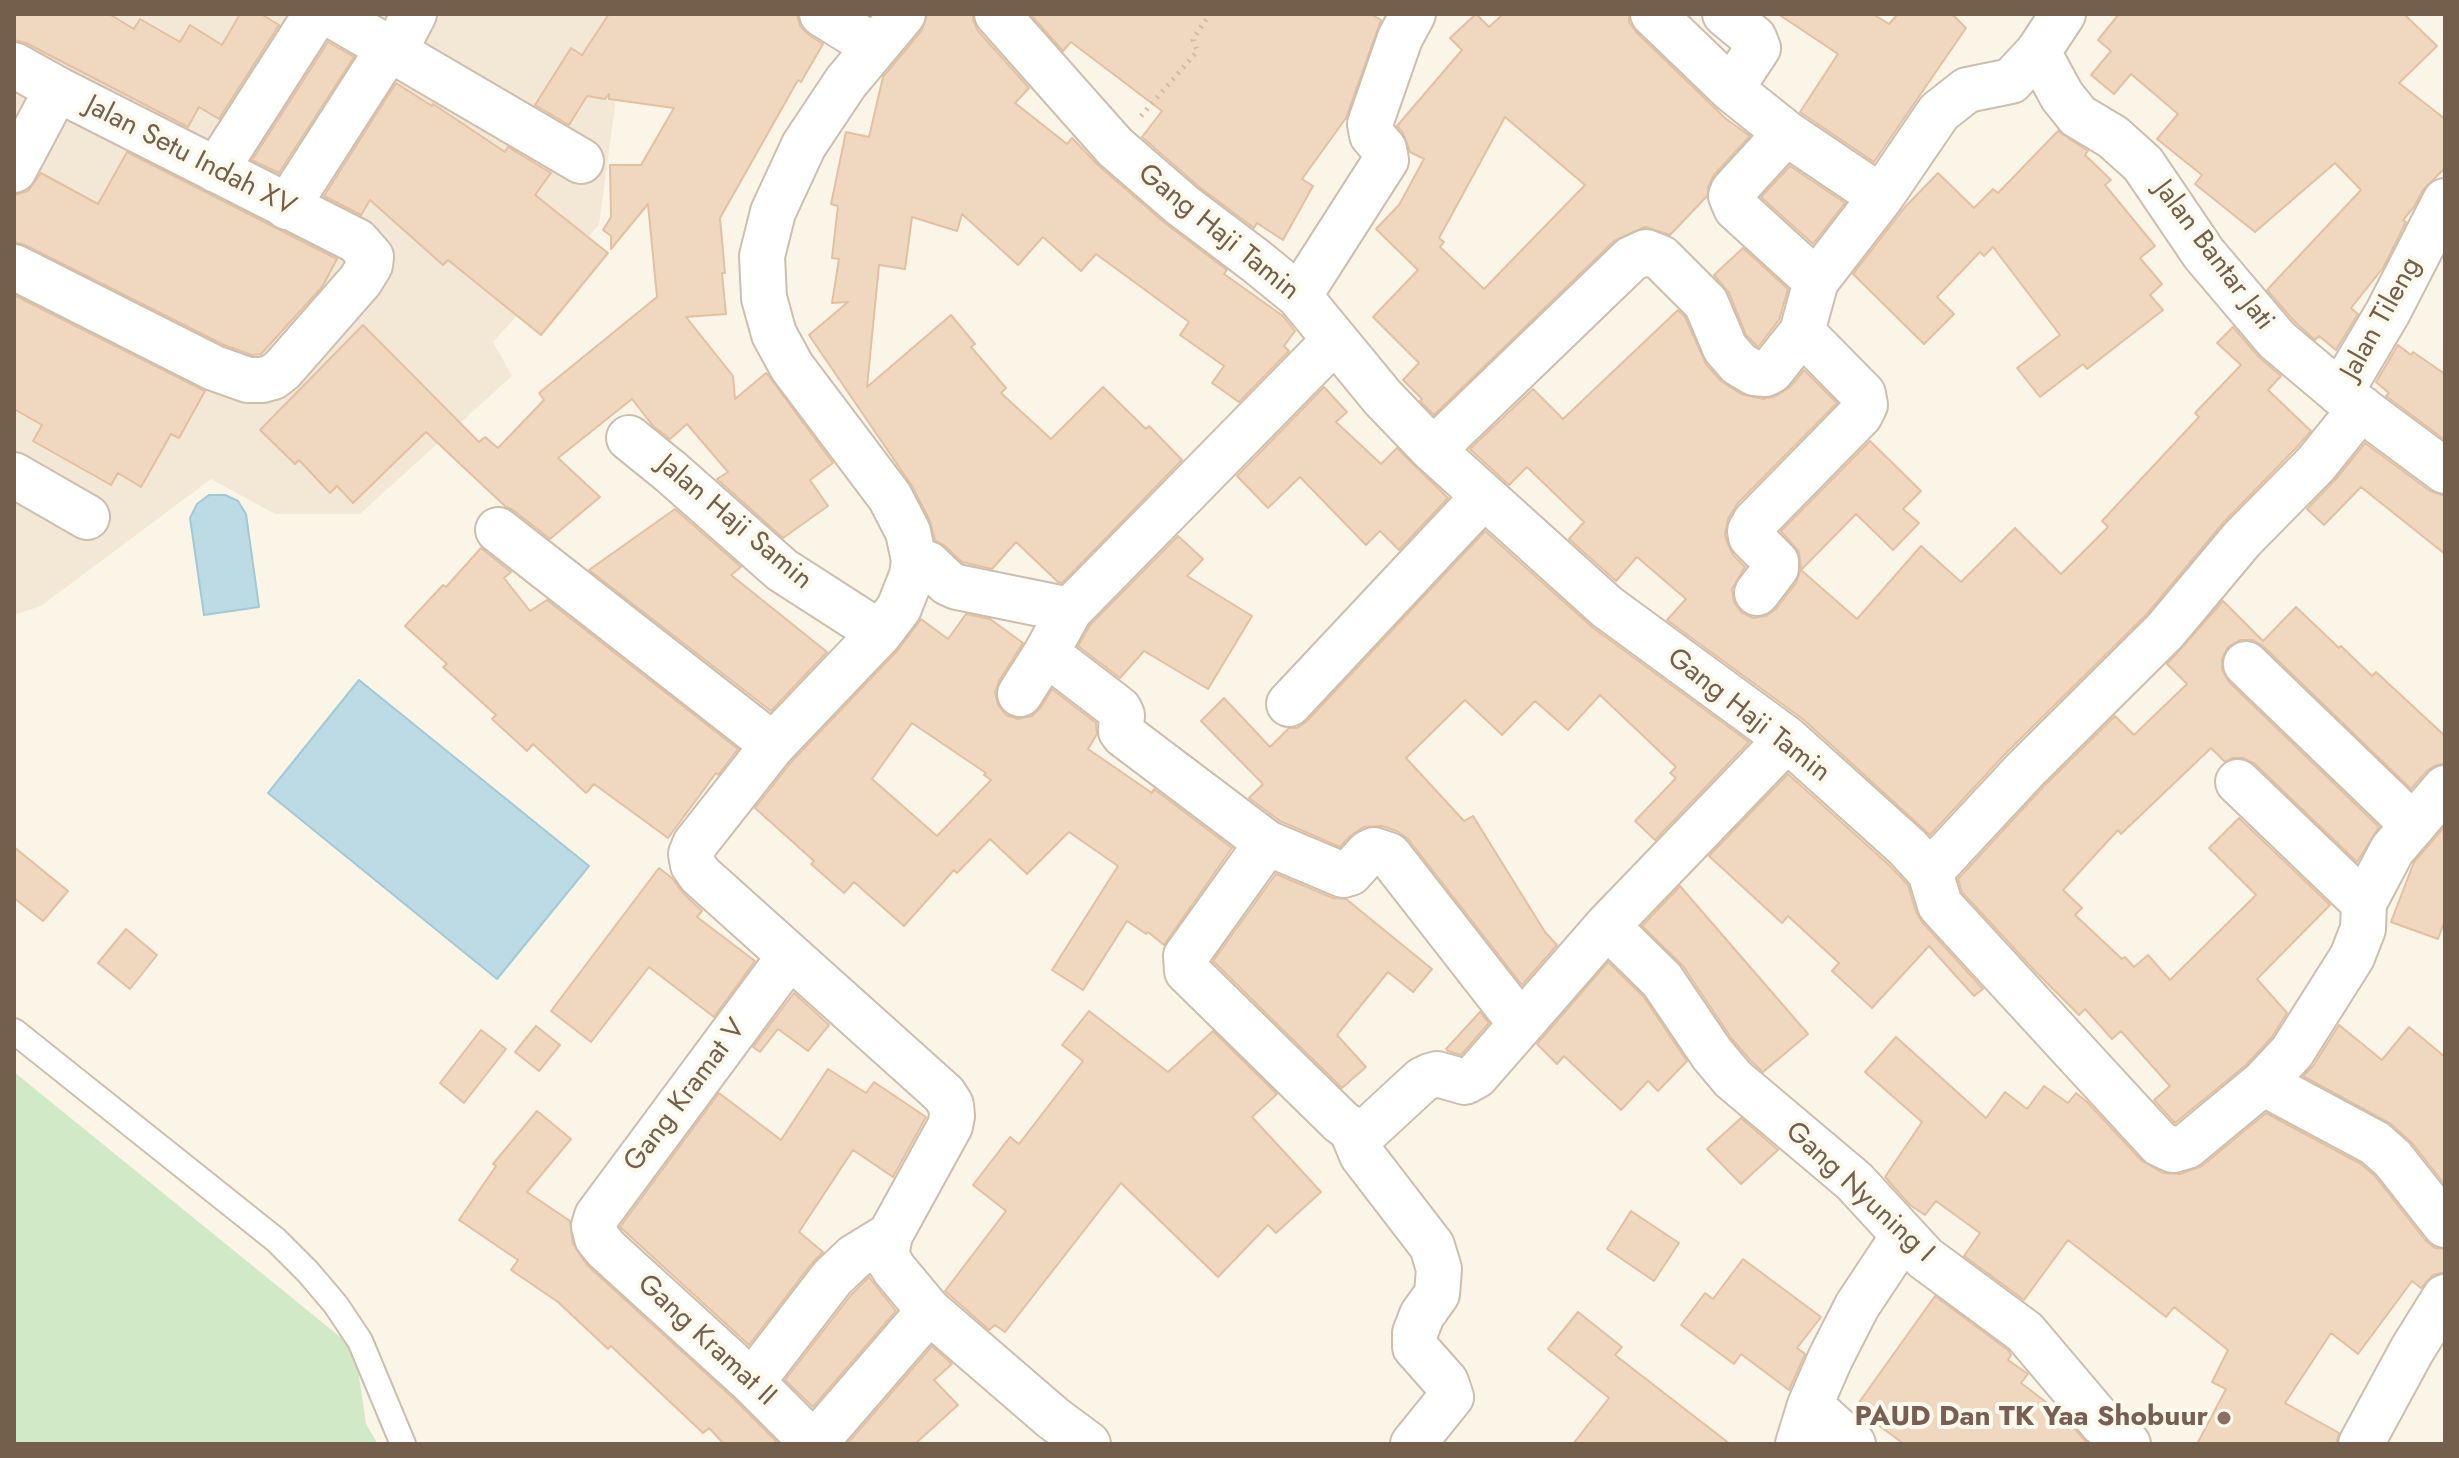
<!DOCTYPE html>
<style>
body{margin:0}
#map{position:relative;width:2459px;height:1458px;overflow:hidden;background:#fbf5e7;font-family:Jost,sans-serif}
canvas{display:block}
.frame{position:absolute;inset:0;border:16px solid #745e4c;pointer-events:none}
</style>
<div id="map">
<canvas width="2459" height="1458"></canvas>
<div class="frame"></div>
</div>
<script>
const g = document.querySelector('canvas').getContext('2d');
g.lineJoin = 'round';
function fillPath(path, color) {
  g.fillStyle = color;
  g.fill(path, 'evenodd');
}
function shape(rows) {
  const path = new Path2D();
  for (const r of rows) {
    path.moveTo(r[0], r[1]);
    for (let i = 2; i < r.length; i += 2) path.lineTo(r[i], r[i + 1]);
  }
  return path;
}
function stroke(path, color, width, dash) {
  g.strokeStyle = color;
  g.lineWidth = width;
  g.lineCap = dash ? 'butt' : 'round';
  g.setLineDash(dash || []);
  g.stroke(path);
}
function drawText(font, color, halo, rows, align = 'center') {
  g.font = font + ' Jost,sans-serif';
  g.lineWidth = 8;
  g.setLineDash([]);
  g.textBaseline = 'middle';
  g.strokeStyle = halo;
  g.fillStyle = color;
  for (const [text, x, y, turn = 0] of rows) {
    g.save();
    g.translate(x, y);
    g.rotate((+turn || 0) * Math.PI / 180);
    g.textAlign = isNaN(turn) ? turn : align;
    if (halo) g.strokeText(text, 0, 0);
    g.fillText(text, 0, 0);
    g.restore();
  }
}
fillPath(shape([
 [14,14,624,14,624,39,599,225,493,342,512,376,360,514,275,514,211,479,41,606,14,615]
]), '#f3e8d6');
fillPath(shape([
 [14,1072,355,1349,366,1424,378,1444,14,1444]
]), '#d1e9c6');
const water = shape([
 [209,495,225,495,238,501,246,514,259,607,204,615,190,518,197,504,209,495],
 [359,680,589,866,497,979,268,793,359,680]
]);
fillPath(water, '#bcdbe5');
stroke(water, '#a3c9d6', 2);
const building = shape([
 [14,14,109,14,134,29,140,19,180,42,190,25,222,45,240,14,261,14,279,25,219,119,199,107,188,127,26,43,14,40,14,14],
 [609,14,797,14,800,26,809,35,823,44,801,82,798,80,720,218,725,273,722,273,726,314,686,317,733,376,735,399,766,373,768,375,833,463,810,480,828,506,783,538,717,479,728,472,687,424,670,439,653,426,632,399,558,458,600,497,550,539,513,510,506,507,426,432,353,503,337,486,330,493,299,460,295,464,260,430,363,325,479,442,485,437,498,448,544,400,539,393,657,297,648,204,611,249,611,236,603,230,611,217,610,165,641,165,674,108,609,99,609,94,605,99,587,96,569,125,535,105,571,48,582,55,609,14],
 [927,14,973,14,973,20,978,31,1029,88,1015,103,1067,144,1072,138,1099,166,1166,224,1227,270,1224,274,1283,316,1295,331,1284,346,1289,351,1239,402,1212,383,1224,366,1180,335,1189,322,1096,254,1081,271,1043,237,1018,265,962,214,957,231,912,217,905,269,879,265,867,387,951,315,975,344,971,347,1006,388,1001,393,1051,439,1103,387,1146,429,1149,426,1182,460,1062,583,1058,582,1016,542,992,569,962,562,945,546,935,540,930,521,912,486,809,335,848,302,832,303,839,259,832,258,838,206,831,204,846,132,869,137,883,77,922,30,927,14],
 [1030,14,1371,14,1381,20,1346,118,1302,179,1313,186,1283,240,1257,223,1254,228,1198,186,1142,137,1162,111,1071,42,1063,51,1030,14],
 [1476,14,1489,27,1503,14,1629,14,1629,22,1636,32,1725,118,1750,136,1714,175,1708,187,1708,195,1670,235,1645,227,1614,241,1434,415,1420,401,1422,399,1403,380,1419,363,1373,317,1418,270,1376,229,1399,205,1424,159,1410,152,1403,133,1397,126,1462,50,1450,38,1476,14],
 [1505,117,1585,185,1484,289,1440,247,1444,242,1439,238,1505,117],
 [1778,14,1873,14,1889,24,1898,14,1952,14,1966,28,1874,162,1800,112,1838,54,1778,14],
 [2119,14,2404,14,2437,46,2399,83,2445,119,2445,168,2423,190,2414,207,2403,220,2406,222,2383,268,2351,308,2358,314,2336,350,2319,336,2315,340,2295,322,2267,290,2361,190,2335,163,2255,232,2195,184,2202,175,2157,139,2178,114,2131,74,2114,94,2091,75,2111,51,2098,40,2119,14],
 [328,42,354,57,279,173,252,160,328,42],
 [396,83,432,106,433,104,505,152,508,147,551,173,535,195,608,253,541,335,448,260,443,265,370,200,361,215,324,196,396,83],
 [2058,131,2088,151,2085,155,2111,180,2105,185,2155,246,2140,258,2162,284,2150,295,2163,310,2087,369,2083,364,2040,397,2017,368,2060,335,1993,247,1984,256,1980,252,1937,297,1954,314,1924,344,1853,274,1905,207,1938,173,1974,208,1993,189,1998,193,2058,131],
 [127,152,337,259,322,287,261,354,252,355,224,345,25,245,14,242,14,195,28,191,41,173,98,204,127,152],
 [1790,166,1845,203,1813,244,1761,197,1790,166],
 [1743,248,1788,289,1779,320,1758,347,1746,335,1729,293,1714,275,1743,248],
 [14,295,205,391,179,438,171,434,141,487,118,473,111,485,33,441,42,425,14,409,14,295],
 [1678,310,1685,317,1706,364,1721,381,1741,394,1763,399,1776,396,1790,387,1804,370,1837,403,1737,504,1728,519,1725,534,1727,542,1733,555,1745,567,1732,589,1734,602,1741,612,1753,618,1766,616,1776,609,1796,583,1801,569,1799,552,1781,531,1870,441,1921,491,1903,509,1919,523,1893,550,1856,514,1801,570,1857,619,1921,546,1961,582,2015,528,2061,574,2108,527,2102,521,2199,417,2195,413,2241,365,2217,343,2233,327,2258,356,2281,376,2268,390,2311,431,2297,447,2223,523,2147,614,2007,752,1930,835,1804,720,1667,620,1686,599,1637,557,1616,581,1569,539,1584,522,1527,467,1509,485,1470,449,1533,389,1563,419,1678,310],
 [2398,345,2411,355,2413,352,2445,374,2445,440,2386,396,2389,393,2376,382,2398,345],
 [1324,387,1347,412,1336,422,1381,464,1397,448,1448,498,1399,550,1380,531,1366,545,1300,477,1268,508,1237,476,1324,387],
 [2365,443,2430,491,2445,496,2445,554,2361,487,2324,525,2307,509,2335,480,2365,443],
 [675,509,741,567,731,575,827,652,771,711,589,570,675,509],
 [1485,531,1592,627,1749,742,1655,840,1635,821,1676,778,1670,773,1676,767,1600,695,1568,730,1535,701,1502,735,1465,700,1406,758,1464,821,1473,816,1545,932,1557,945,1522,985,1408,839,1397,831,1382,826,1364,827,1350,836,1340,847,1280,821,1249,798,1263,784,1201,721,1224,698,1270,747,1289,728,1297,728,1307,721,1485,531],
 [1178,536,1203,559,1187,576,1252,616,1208,689,1144,651,1120,678,1078,646,1090,625,1178,536],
 [481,548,511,572,504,578,530,611,547,600,738,749,718,775,716,773,668,838,594,784,586,793,533,744,527,751,492,719,496,715,443,667,447,664,405,626,443,585,446,587,481,548],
 [2223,601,2263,641,2296,607,2339,648,2341,646,2372,676,2376,672,2445,736,2445,764,2436,765,2427,771,2411,789,2263,646,2253,640,2240,640,2228,647,2222,659,2222,670,2229,682,2379,827,2357,862,2255,764,2243,758,2232,758,2225,762,2211,748,2121,834,2118,830,2063,890,2082,908,2075,915,2122,959,2125,957,2134,967,2148,955,2170,980,2256,895,2209,848,2239,818,2330,905,2257,979,2287,1013,2272,1037,2246,1065,2175,1123,2154,1100,2170,1086,2121,1031,2112,1039,2085,1009,2079,1015,2036,972,1962,892,1958,879,2043,787,2115,716,2134,735,2187,684,2167,664,2223,601],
 [966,614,990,619,1023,643,999,681,995,692,998,705,1006,715,1018,719,1032,716,1041,707,1052,689,1096,723,1097,734,1088,749,1152,793,1154,789,1232,848,1164,945,1148,932,1146,934,1127,921,1083,990,1052,970,1118,866,1069,832,1027,874,990,839,957,873,954,870,904,926,854,882,844,893,811,864,814,861,755,808,792,761,898,650,921,619,948,639,966,614],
 [912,723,986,773,984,775,991,780,937,836,872,779,912,723],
 [1788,774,1889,865,1908,885,1916,912,1922,922,1983,989,1974,996,1929,946,1872,1008,1832,971,1839,963,1788,916,1782,923,1709,856,1788,774],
 [2445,826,2445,920,2438,939,2391,922,2414,862,2445,826],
 [14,847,68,891,43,921,14,898,14,847],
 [659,868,672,878,683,893,702,911,697,917,755,961,714,1017,649,967,591,1042,551,1011,659,868],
 [1276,874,1333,898,1346,899,1432,969,1413,992,1388,972,1337,1035,1366,1067,1342,1088,1213,961,1276,874],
 [1680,886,1808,1034,1763,1072,1751,1061,1732,1039,1683,966,1642,926,1680,886],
 [126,929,157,955,130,989,98,963,126,929],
 [1608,962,1643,996,1687,1061,1658,1091,1648,1081,1621,1110,1564,1056,1557,1064,1537,1044,1608,962],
 [794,993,829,1025,808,1051,778,1029,760,1052,753,1047,794,993],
 [1089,1011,1168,1072,1213,1031,1277,1094,1252,1117,1321,1192,1276,1233,1268,1225,1218,1277,1121,1183,1005,1332,995,1325,989,1330,945,1291,1006,1211,973,1185,1010,1137,1019,1144,1083,1061,1062,1045,1089,1011],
 [1480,1012,1489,1023,1461,1055,1448,1051,1446,1049,1480,1012],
 [2339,1025,2382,1060,2409,1027,2445,1057,2445,1185,2413,1144,2391,1124,2303,1076,2313,1066,2339,1025],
 [536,1026,560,1045,539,1071,515,1052,536,1026],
 [481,1030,506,1049,464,1103,440,1083,481,1030],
 [1896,1037,1986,1118,2005,1092,2027,1109,2044,1086,2068,1103,2076,1093,2087,1102,2142,1161,2163,1173,2180,1174,2202,1166,2266,1113,2361,1164,2375,1176,2425,1240,2435,1248,2445,1249,2445,1272,2433,1275,2421,1288,2412,1281,2358,1354,2331,1333,2285,1403,2339,1433,2336,1444,2197,1444,2226,1389,2212,1382,2228,1350,2174,1307,2166,1317,2068,1240,2024,1300,1964,1256,1980,1233,1936,1201,1925,1215,1910,1205,1885,1177,1922,1122,1865,1072,1896,1037],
 [828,1069,866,1093,874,1082,926,1117,893,1177,853,1150,799,1232,823,1252,812,1263,749,1345,620,1227,719,1093,781,1140,828,1069],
 [537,1111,571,1139,527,1192,570,1221,573,1244,587,1265,735,1400,779,1444,724,1444,709,1428,703,1433,611,1346,608,1349,558,1302,511,1270,518,1260,459,1220,496,1166,493,1164,537,1111],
 [1741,1118,1778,1150,1741,1184,1707,1149,1741,1118],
 [1631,1211,1679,1243,1654,1281,1607,1249,1631,1211],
 [1743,1259,1821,1317,1797,1348,1805,1354,1789,1390,1741,1354,1734,1364,1681,1325,1705,1293,1713,1299,1743,1259],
 [869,1277,896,1311,813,1407,785,1380,851,1295,869,1277],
 [1935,1296,2008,1350,2011,1355,2008,1360,2028,1374,2021,1383,2063,1415,2088,1444,1904,1444,1855,1408,1935,1296],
 [1578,1312,1622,1347,1615,1355,1730,1444,1573,1444,1609,1398,1548,1349,1578,1312],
 [932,1346,952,1364,934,1380,958,1405,915,1444,847,1444,932,1346]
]);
fillPath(building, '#f0d7c0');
stroke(building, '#e2c0a1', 2);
const service = shape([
 [14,1031,276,1240,308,1272,336,1305,360,1341,403,1444]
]);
const minor = shape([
 [330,14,581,161],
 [822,14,875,47],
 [903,14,846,82,804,145,773,212,762,256,764,298,774,334,792,367,890,497,908,532,914,560,912,575,899,608,880,633,773,745,695,844,691,854,693,865,700,875,944,1094,951,1105,952,1116,950,1126,890,1235,887,1250,888,1259,894,1269,929,1311,1053,1418,1088,1444],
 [997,14,1115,147,1182,205,1256,261,1299,296,1383,398,1433,450,1484,496,1607,607,1787,739,1907,847,1930,872,1940,905,2160,1144,2173,1150,2187,1146,2263,1083,2292,1052,2352,957,2363,929,2364,903,2392,850,2445,788],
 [1653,14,1731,89,1786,133,1881,197],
 [1725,14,1754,38,1758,48,1731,89],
 [394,52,414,14],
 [14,65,57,89,357,241,371,257,370,265,360,281,283,369,273,377,262,380,248,380,214,368,14,267],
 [1786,133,1733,191,1731,196,1736,208,1816,281],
 [14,170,57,89],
 [216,170,316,14],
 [287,207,389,48],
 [1299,296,1386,160,1384,149,1372,135,1370,124,1400,38,1413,14],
 [2340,393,2388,312,2445,201],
 [629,438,671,472,782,570,880,633],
 [1433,450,1631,259,1646,252,1661,258,1706,303,1725,348,1739,364,1754,373,1765,374,1771,371,1802,332,1816,281,1881,197,1939,112,1967,90,2011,81,2038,52],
 [14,475,87,517],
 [498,530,773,745],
 [914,560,928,564,948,583,957,587,1070,610],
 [1757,593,1776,568,1776,562,1751,537,1750,531,1755,522,1860,415,1865,405,1863,394,1802,332],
 [1046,653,1119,709,1122,715,1121,731,1124,735,1267,843,1343,875,1350,873,1368,853,1374,850,1389,855,1521,1024],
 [2246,664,2412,824],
 [1020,694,1046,653,1070,610,1335,340],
 [1289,704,1484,496],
 [2238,782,2364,903],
 [1267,843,1186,956,1187,971,1341,1122,1351,1129,1362,1132,1369,1129,1422,1080,1430,1076,1437,1074,1465,1082,1476,1076,1607,926,1787,739],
 [1930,872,2025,770,2165,631,2242,539,2316,464,2361,408],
 [1607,926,1662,980,1712,1054,1733,1079,1854,1181,1925,1258,2025,1332,2102,1423,2128,1444],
 [789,957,597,1216,594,1226,597,1238,606,1249,752,1382,814,1444],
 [2263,1083,2375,1143,2393,1159,2445,1225],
 [1351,1129,1362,1155,1432,1246,1439,1269,1437,1294,1422,1315,1415,1333,1415,1347,1446,1382,1451,1397,1413,1444],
 [752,1382,832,1278,854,1257,890,1235],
 [1810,1405,1853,1444],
 [814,1444,929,1311],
 [1798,1444,1810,1405,1830,1359,1857,1306,1904,1235],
 [2361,1444,2412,1350,2445,1297]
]);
const tertiary = shape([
 [2063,14,2038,52,2062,96,2078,116,2113,137,2143,164,2204,254,2277,340,2340,393,2445,471]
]);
stroke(service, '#cdbeae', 28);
stroke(minor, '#cdbeae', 48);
stroke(tertiary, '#cdbeae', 48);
stroke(shape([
 [1141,116,1195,54,1197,50,1193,40,1194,37,1210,14]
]), '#d5bba3', 5, [2, 6]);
stroke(service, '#fff', 24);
stroke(minor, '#fff', 44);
stroke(tertiary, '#fff', 44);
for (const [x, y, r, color] of [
 [2224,1418,8,"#8d6e63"]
]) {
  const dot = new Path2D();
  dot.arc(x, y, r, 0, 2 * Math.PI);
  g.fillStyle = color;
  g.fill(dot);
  stroke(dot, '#fef9ed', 3);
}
drawText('28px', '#745e4c', '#fef9ed', [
 ["Jalan Setu Indah XV",190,157,27],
 ["Gang Haji Tamin",1218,233,39],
 ["Jalan Bantar Jati",2213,256,53],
 ["Jalan Tileng",2382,319,-61],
 ["Jalan Haji Samin",734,523,40],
 ["Gang Haji Tamin",1748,716,38],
 ["Gang Kramat V",686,1096,-53],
 ["Gang Nyuning I",1859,1193,43],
 ["Gang Kramat II",706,1341,43]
]);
drawText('bold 28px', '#785e54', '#fef9ed', [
 ["PAUD Dan TK Yaa Shobuur",2208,1418]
], 'right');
</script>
